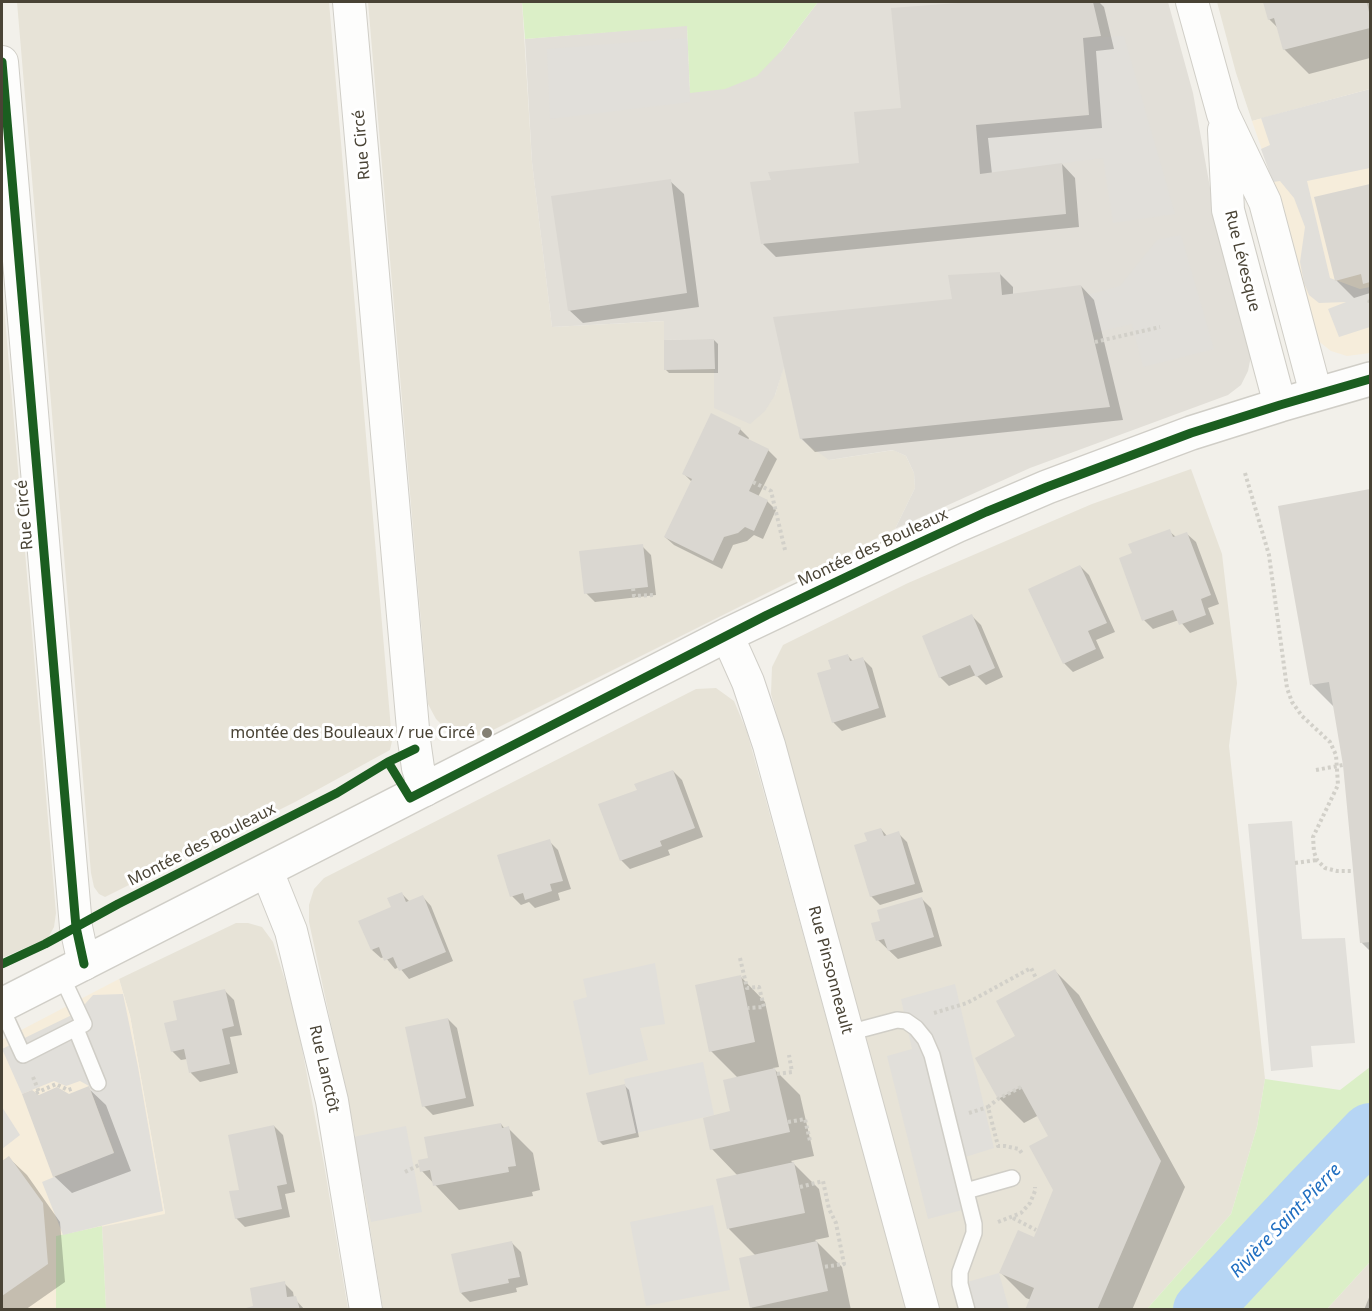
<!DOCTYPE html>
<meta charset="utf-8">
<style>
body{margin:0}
#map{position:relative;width:1372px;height:1311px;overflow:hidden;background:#f2f0ea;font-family:"Noto Sans",sans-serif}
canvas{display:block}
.frame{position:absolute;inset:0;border:3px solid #494335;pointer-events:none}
</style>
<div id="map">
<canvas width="1372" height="1311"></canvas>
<div class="frame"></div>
</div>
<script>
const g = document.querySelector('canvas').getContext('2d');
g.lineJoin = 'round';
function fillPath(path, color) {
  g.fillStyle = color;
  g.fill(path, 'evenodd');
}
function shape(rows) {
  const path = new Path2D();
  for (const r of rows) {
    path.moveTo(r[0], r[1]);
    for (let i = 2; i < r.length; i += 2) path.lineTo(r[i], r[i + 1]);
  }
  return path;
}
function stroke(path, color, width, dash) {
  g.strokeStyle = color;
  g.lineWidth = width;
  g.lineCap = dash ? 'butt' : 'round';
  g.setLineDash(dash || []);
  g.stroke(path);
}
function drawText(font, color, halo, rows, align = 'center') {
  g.font = font + ' "Noto Sans",sans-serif';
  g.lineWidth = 6;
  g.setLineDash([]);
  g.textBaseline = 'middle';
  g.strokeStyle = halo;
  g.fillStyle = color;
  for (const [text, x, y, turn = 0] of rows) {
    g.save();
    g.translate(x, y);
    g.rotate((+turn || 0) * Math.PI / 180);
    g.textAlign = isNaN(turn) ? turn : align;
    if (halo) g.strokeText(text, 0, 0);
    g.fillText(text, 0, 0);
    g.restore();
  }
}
fillPath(shape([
 [17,2,329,2,392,741,390,750,295,802,105,897,99,894,94,887,91,873],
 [368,2,522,2,532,162,552,327,665,321,664,340,714,339,715,369,775,395,784,365,829,460,894,450,906,456,914,473,915,488,895,529,485,734,467,738,452,735,436,719,428,704],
 [1217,2,1370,2,1370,89,1252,121,1236,73],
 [2,283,56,913,54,927,48,938,2,958],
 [1191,469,1222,554,1237,683,1229,746,1265,1079,1257,1127,1231,1214,1147,1309,940,1309,771,694,772,667,783,645,908,583,1092,504],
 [716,688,734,701,747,732,907,1309,383,1309,356,1140,309,922,309,905,314,889,324,878,696,689],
 [236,923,248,923,262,927,273,942,295,1012,324,1164,348,1309,106,1309,102,1226,165,1213,130,1016,119,979],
 [1370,1262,1370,1309,1327,1309]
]), '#e7e3d7');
fillPath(shape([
 [1370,89,1370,353,1347,356,1331,351,1317,340,1310,324,1273,182,1252,121],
 [119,979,130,1016,165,1214,56,1236,56,1309,2,1310,2,1040]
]), '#f6eddb');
fillPath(shape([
 [818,2,1168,2,1193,93,1216,221,1251,356,1248,371,1241,385,1228,395,1030,468,895,529,915,488,914,473,906,456,893,450,829,460,800,439,784,367,775,395,765,411,750,424,714,408,714,339,664,340,664,321,552,327,532,162,525,39,687,25,690,93,781,51]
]), '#e2dfd8');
fillPath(shape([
 [522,2,818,2,781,51,757,76,725,89,690,93,687,26,525,39],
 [1370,1067,1370,1262,1327,1309,1147,1309,1231,1214,1257,1127,1265,1079,1340,1090],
 [102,1226,106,1309,56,1309,56,1236]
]), '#dbefc7');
fillPath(shape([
 [1124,36,1175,214,1113,223,1103,158,980,174,976,125,1089,115,1083,38],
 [687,38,690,102,550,119,547,49],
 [1370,89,1370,168,1307,181,1330,278,1360,289,1370,287,1370,327,1339,337,1328,309,1346,302,1319,303,1309,295,1304,283,1300,262,1305,227,1294,198,1280,181,1273,182,1261,149,1270,145,1261,118],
 [1181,235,1214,349,1143,367,1132,324,1093,333,1084,296,1120,286,1157,240],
 [1292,821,1302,939,1345,938,1355,1043,1311,1046,1313,1067,1271,1071,1248,824],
 [655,963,665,1024,640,1028,648,1060,589,1075,573,1001,587,997,583,979],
 [955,984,994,1148,959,1159,970,1208,928,1219,887,1056,912,1049,901,999],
 [123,994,138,1067,163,1211,63,1235,42,1182,114,1152,89,1086,80,1081,66,1086,54,1081,22,1094,2,1049,78,1012,93,995],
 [703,1062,714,1115,636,1133,624,1079],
 [2,1107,20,1135,2,1149],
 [406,1126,422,1212,371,1222,353,1137],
 [713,1205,730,1290,646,1306,630,1222],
 [999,1273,1009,1309,967,1309,960,1284]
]), '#e1dfda');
fillPath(shape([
 [989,2,1099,2,1104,7,1114,49,1096,51,1102,128,988,138,992,174,1062,164,1075,178,1079,227,776,257,763,244,861,164,902,109,893,10],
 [1271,2,1370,2,1370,58,1309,74,1284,49,1279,29,1269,19,1265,3],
 [670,181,684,194,699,307,583,323,569,310],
 [1370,185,1370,293,1354,298,1336,280,1316,198],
 [999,273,1013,287,1013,295,1081,286,1094,300,1123,420,815,452,801,438,953,300],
 [714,340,718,344,718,373,669,373,665,369],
 [740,429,749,438,748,440,768,450,777,459,758,497,767,501,776,510,763,539,754,535,747,541,733,545,722,569,674,545,665,537,692,482,683,473],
 [1370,490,1370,951,1361,942,1345,765,1335,708,1312,685,1280,507],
 [1169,531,1176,537,1187,534,1196,542,1219,604,1208,608,1214,624,1190,633,1179,620,1153,629,1144,620,1134,554],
 [642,546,651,555,656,595,595,602,586,593],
 [1080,566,1089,575,1115,632,1096,640,1104,658,1073,672,1064,663],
 [972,616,981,625,1003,677,986,685,976,675,949,686,940,677],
 [848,656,854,662,863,659,872,668,886,717,842,731,833,722,833,670],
 [673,771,682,780,703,837,668,850,670,855,630,869,621,860,639,791],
 [881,829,887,836,898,833,907,842,923,892,880,905,871,896,869,842],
 [549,841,558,850,571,889,558,893,560,900,535,908,529,902,521,905,512,896],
 [402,894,410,902,423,897,431,906,453,961,409,979,399,967,395,969,385,957,381,958,372,950],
 [922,899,931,908,942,946,898,959,878,940,882,922],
 [1054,970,1079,995,1185,1187,1132,1310,1027,1310,1031,1300,1026,1298,1001,1273,1035,1239,1055,1190,1050,1136,1039,1115,1024,1123,999,1098,977,1059,1017,1037],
 [741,977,765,1002,779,1067,773,1068,800,1095,814,1156,791,1161,819,1189,829,1237,815,1240,842,1267,851,1310,754,1310,751,1307,756,1256,729,1229,738,1176,712,1149,732,1113,738,1078,711,1051],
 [225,991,234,1000,242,1035,230,1037,238,1073,200,1082,191,1073,187,1059,181,1060,172,1051,178,1021],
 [448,1019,457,1028,474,1106,433,1115,424,1106],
 [625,1086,629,1090,639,1137,603,1145,599,1141],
 [88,1088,106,1105,131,1171,72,1193,54,1176,39,1097,69,1096],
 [501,1124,505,1129,508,1128,533,1153,540,1190,532,1192,533,1196,459,1210,422,1171],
 [274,1126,283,1135,295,1192,285,1194,290,1217,245,1227,236,1218,241,1191],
 [9,1158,27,1175,60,1222,65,1282,25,1310,2,1310,2,1163],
 [512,1243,521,1252,528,1285,516,1288,517,1292,470,1302,461,1293],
 [284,1283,293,1292,294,1298,305,1310,241,1310,255,1307],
 [1370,1295,1370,1310,1364,1310]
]), '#0003');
stroke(shape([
 [1202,1310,1311,1193,1370,1132]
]), '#b6d5f4', 58);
fillPath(shape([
 [971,2,1093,2,1101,36,1083,38,1089,115,976,125,980,174,1062,163,1066,214,761,244,750,182,771,180,768,172,859,163,854,112,901,108,891,8],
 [1263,2,1367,2,1370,17,1370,28,1283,50,1274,18,1268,20],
 [671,179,687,293,568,311,551,196],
 [1370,184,1370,282,1363,284,1361,274,1335,281,1314,197],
 [1000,272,1002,295,1081,285,1110,407,800,439,773,317,952,299,948,275],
 [714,339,715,369,664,370,664,340],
 [711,413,741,428,738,434,769,449,749,491,768,500,754,531,745,527,738,533,724,537,713,561,664,537,692,479,682,474],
 [1370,489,1370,942,1360,943,1343,765,1329,682,1310,685,1278,506],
 [1170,529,1173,537,1187,532,1211,595,1201,599,1206,615,1179,625,1173,610,1142,621,1119,558,1132,553,1128,544],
 [643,544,648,587,584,594,579,551],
 [1080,565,1107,623,1088,631,1096,649,1063,664,1028,589],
 [972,614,995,668,976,677,970,665,939,678,922,636],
 [848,654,850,661,863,657,879,708,832,723,817,673,831,669,828,660],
 [673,770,695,828,660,841,662,846,620,861,598,804,637,790,634,784],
 [881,828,884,836,899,831,915,884,870,897,854,845,867,841,864,833],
 [550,839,563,881,550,884,552,891,525,900,523,893,510,897,497,855],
 [402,892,406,902,423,895,446,952,399,971,393,957,384,961,379,947,371,950,358,921,391,907,387,898],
 [922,897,934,937,888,951,884,939,876,941,871,923,880,921,877,910],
 [1055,969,1161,1161,1097,1310,1025,1310,1034,1288,999,1273,1018,1230,1034,1237,1053,1190,1029,1146,1048,1136,1021,1087,998,1099,975,1058,1015,1036,996,1001],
 [741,975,755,1042,709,1052,695,985],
 [225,989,234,1026,222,1029,230,1064,189,1073,184,1049,171,1052,164,1023,177,1020,173,1001],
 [448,1018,466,1098,422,1107,405,1027],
 [775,1068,790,1132,710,1150,703,1118,730,1111,723,1080],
 [625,1084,636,1133,598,1142,586,1093],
 [89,1086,114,1153,53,1177,22,1094,32,1090,39,1095,57,1087,69,1094],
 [501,1123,502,1128,509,1126,516,1166,508,1167,509,1172,433,1186,430,1170,420,1172,418,1160,428,1158,424,1137],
 [274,1125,287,1184,277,1186,282,1209,235,1219,229,1191,239,1190,228,1135],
 [9,1156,43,1203,48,1264,2,1296,2,1161],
 [794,1162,805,1213,727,1229,716,1179],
 [512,1241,520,1277,508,1279,509,1283,460,1293,451,1254],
 [817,1241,828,1291,750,1308,739,1258],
 [285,1281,287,1297,296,1296,300,1310,239,1310,253,1306,250,1288]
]), '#dad7d1');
const service = shape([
 [2,1009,23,1055,84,1024,61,975],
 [76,1029,98,1083],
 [848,1033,897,1020,906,1021,916,1028,925,1039,932,1055,974,1224,974,1233,960,1272,960,1284,967,1310],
 [966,1191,1012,1178]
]);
const minor = shape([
 [349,2,414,740,418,768,425,790],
 [1192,2,1223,114,1265,202,1316,394],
 [2,62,76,927,84,964],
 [1224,130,1228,210,1280,405],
 [727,635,748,682,769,745,923,1310],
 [267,871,291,931,332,1101,366,1310]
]);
const tertiary = shape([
 [2,1005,727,635,956,526,1047,487,1191,433,1280,405,1370,379]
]);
stroke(service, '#d0cec7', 18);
stroke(minor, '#d0cec7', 34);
stroke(tertiary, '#d0cec7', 36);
stroke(shape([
 [1369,303,1370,300],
 [1095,342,1160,327],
 [1245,473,1269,555,1287,688,1292,702,1302,716,1330,742,1336,755,1338,785,1313,837,1314,852,1317,860,1325,868,1337,871,1353,871],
 [753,482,771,491,785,550],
 [633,588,634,596,653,595],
 [1316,770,1343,765],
 [1295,863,1317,860],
 [740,958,747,988,759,987,764,1007,748,1008],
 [934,1013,967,1003,1031,968,1036,978],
 [777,1074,792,1072,789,1055],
 [33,1077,39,1092],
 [1021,1087,998,1099,988,1107,998,1146,1005,1146,1019,1149,1023,1155],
 [36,1093,56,1084,68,1090,74,1088],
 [969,1113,988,1107],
 [788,1122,805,1119,810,1141],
 [405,1172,419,1165],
 [800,1187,823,1181,829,1209,836,1223,844,1264,823,1267],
 [1013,1218,1036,1230],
 [998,1222,1021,1213,1030,1203,1035,1191,1035,1187]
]), '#d2d0c9', 4, [3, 3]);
stroke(service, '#fdfdfc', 15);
stroke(minor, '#fdfdfc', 32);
stroke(tertiary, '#fdfdfc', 33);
stroke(shape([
 [2,62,76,927,84,964],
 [388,762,410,798,767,615,884,559,986,512,1047,487,1191,433,1280,405,1370,379],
 [2,964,45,944,118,904,337,793,388,762,415,749]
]), '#1b5e20', 9);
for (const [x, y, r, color] of [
 [487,733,6,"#848074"]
]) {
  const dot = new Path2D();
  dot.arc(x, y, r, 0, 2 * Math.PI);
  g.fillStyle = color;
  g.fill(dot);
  stroke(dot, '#fff', 2);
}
drawText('16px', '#494335', '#fff', [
 ["Rue Circé",362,145,-95],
 ["Rue Lévesque",1242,261,76],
 ["Rue Circé",25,515,-95],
 ["Montée des Bouleaux",873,548,-25],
 ["Montée des Bouleaux",202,845,-27],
 ["Rue Pinsonneault",830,970,75],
 ["Rue Lanctôt",324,1069,77]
]);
drawText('16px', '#494335', '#fff', [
 ["montée des Bouleaux / rue Circé",475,733]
], 'right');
drawText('italic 18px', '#216fc1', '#fff', [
 ["Rivière Saint-Pierre",1286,1221,-46]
]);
</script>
